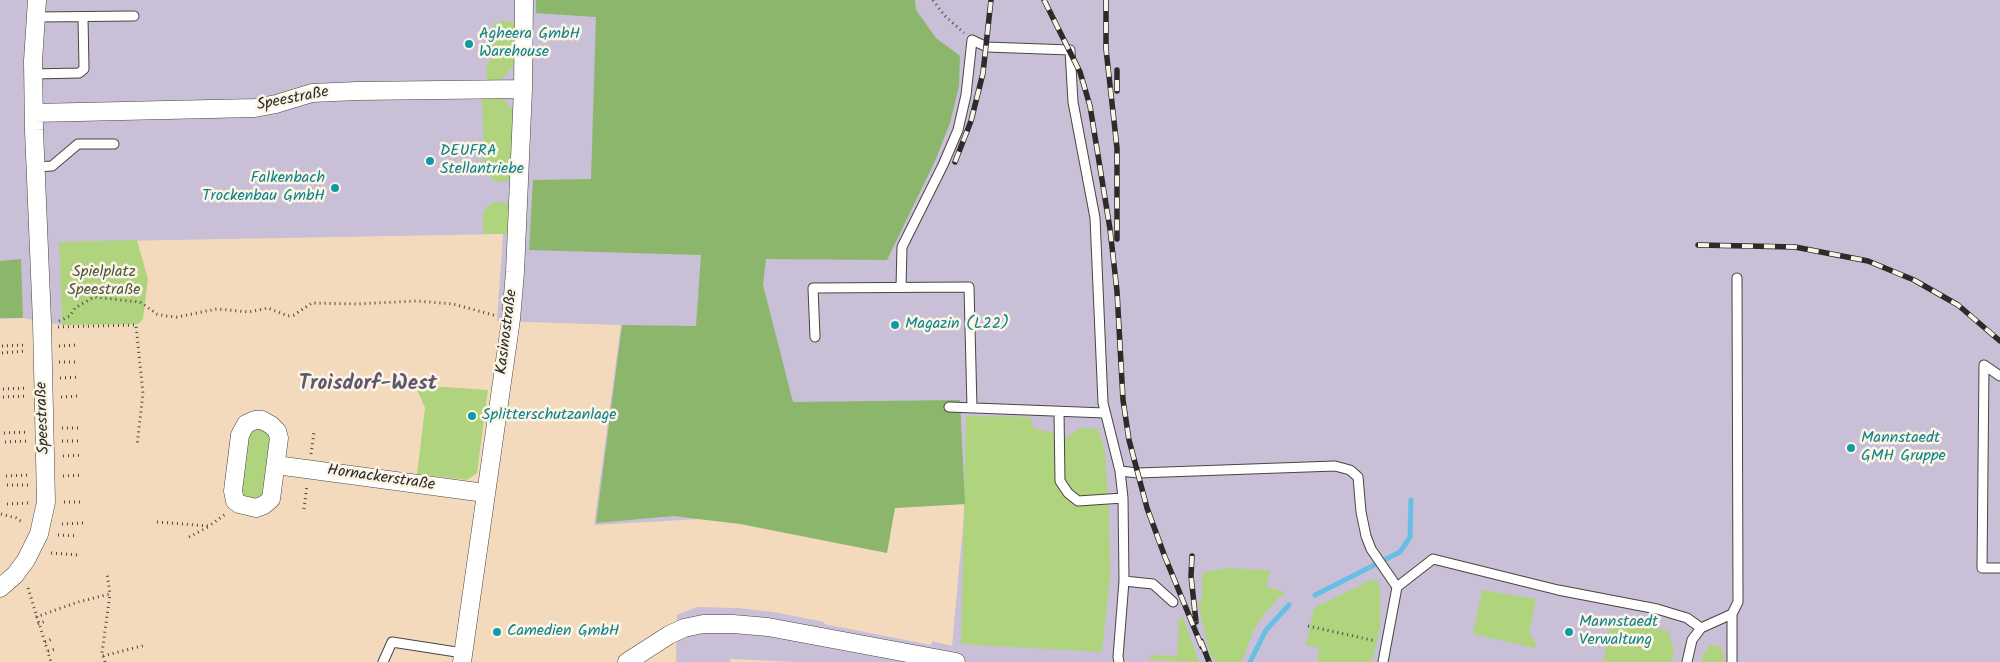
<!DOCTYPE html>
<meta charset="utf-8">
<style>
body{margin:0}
canvas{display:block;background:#f3dabd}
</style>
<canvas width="2000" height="662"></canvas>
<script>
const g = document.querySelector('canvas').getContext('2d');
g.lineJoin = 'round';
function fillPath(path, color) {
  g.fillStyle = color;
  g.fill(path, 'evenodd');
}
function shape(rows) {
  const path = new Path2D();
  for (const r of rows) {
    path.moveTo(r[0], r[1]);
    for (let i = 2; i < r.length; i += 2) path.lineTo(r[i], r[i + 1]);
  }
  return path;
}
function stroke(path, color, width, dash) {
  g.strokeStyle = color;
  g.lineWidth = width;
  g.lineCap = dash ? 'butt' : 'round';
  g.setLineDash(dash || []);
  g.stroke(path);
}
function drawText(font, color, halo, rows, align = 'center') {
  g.font = font + ' Kalam,sans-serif';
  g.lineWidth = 5;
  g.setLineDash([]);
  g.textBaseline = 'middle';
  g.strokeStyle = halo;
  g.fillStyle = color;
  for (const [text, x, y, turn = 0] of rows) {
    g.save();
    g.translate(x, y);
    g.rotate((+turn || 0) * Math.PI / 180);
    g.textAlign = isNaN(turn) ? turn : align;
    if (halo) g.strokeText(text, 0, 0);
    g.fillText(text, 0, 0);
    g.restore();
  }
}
fillPath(shape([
 [0,0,2000,0,2000,662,795,662,731,659,730,662,676,662,677,615,697,607,737,608,774,612,824,622,824,624,931,645,932,641,952,646,965,504,594,525,621,325,497,321,503,234,60,242,62,325,23,318,0,319]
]), '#c9bfd7');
fillPath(shape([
 [503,21,516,22,514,65,502,79,487,81,486,66,493,57,493,24],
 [482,96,501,96,513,111,512,173,511,179,507,181,500,182,494,180,484,172],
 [494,202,509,203,510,234,483,234,483,213,487,207],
 [137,240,148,279,143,319,138,324,62,325,59,242],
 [415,385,488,390,477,473,467,480,417,474,425,408],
 [966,416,1030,417,1034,428,1068,437,1080,428,1098,429,1105,451,1109,510,1110,578,1102,652,961,644],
 [260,426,272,434,267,488,261,498,255,500,244,498,241,493,247,432],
 [1226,568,1270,570,1266,586,1287,593,1279,597,1266,612,1253,631,1242,662,1216,662,1210,654,1198,603,1202,601,1202,573],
 [1371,580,1378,582,1380,587,1380,629,1372,662,1317,662,1319,648,1306,645,1314,608],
 [1482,590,1536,599,1529,633,1536,644,1535,648,1473,634],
 [1183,617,1199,662,1151,660,1150,655,1177,656,1179,620],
 [1611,618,1668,631,1674,649,1672,662,1603,662],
 [1710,645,1716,645,1720,647,1724,656,1725,662,1702,662,1703,655]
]), '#b0d47d');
fillPath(shape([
 [536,0,915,0,916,10,936,38,960,56,959,86,950,123,935,161,887,260,766,259,763,285,793,402,960,400,965,504,895,508,887,553,740,524,673,516,596,523,622,325,696,326,701,255,529,250,533,180,591,179,596,17,536,13],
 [21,259,23,318,0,318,0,261]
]), '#8cb66c');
stroke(shape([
 [1315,595,1400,552,1410,537,1411,500],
 [1250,662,1266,630,1289,605]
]), '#67bfe5', 5);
const service = shape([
 [36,17,134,16],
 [33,74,79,73,84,69,83,17],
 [36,167,52,166,78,144,114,144],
 [901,287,902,247,943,165,958,130,966,95,972,40,987,47,1070,50,1073,102,1095,218,1103,403,1120,471,1123,498,1124,581,1118,657,1119,662],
 [815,337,813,288,969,287,972,408],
 [2000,376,1984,365,1982,568,2000,568],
 [949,407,1105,413],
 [1059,412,1060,481,1068,493,1078,501,1123,498],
 [1120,471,1138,473,1335,466,1350,470,1358,477,1361,512,1366,536,1371,549,1397,587],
 [1124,581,1153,584,1173,602],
 [383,662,392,642,463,653],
 [1383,662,1397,587,1433,559,1558,590,1657,609,1687,618,1701,628],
 [1687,662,1692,640,1701,628,1732,614],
 [1732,662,1732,614,1738,602,1737,278]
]);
const minor = shape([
 [34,113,255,108,276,104,312,93,357,91,523,89],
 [255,420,262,420,271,425,277,431,279,438,271,499,264,505,256,508,239,504,235,501,233,491,240,435,246,424,255,420],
 [276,465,485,493],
 [0,588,15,575,26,560,39,534,46,502,42,322,34,130,33,61,37,0],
 [462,662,511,319,515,272,523,89,524,0],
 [627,662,669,635,684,628,703,624,733,624,768,627,956,662]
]);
stroke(service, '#494541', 11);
stroke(minor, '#494541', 19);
stroke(shape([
 [933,0,944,15,964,33],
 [59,321,70,316,75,308,94,297,140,302,157,314,165,316,177,317,217,309,249,312,268,308,288,316,294,315,312,303,357,304,417,301,453,304,497,316],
 [58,327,136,325,143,393,137,446],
 [2,346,26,345],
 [59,346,77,345],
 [2,353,26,351],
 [59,362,78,362],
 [60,378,79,377],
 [3,389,28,388],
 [3,397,28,396],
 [61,397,79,396],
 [62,428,81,428],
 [4,433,29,432],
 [62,441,81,441],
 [5,442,29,441],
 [311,454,314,432],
 [63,456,82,455],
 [6,476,30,475],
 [63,476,82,475],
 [7,485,30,485],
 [64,502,83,502],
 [7,504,28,503],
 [304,509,307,485],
 [1,514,16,518,24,523],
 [157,522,209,526,227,513],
 [62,524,84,523],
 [58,535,77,536],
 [189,537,208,527],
 [51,553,78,555],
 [28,588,51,662],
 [36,617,78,602,110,594,107,572],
 [38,624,46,621],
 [1308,626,1376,641],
 [45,642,52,639],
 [48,651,56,649],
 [103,656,146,645],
 [105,662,102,653,110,594]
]), '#494541', 3, [1, 4]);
stroke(service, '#fff', 9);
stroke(minor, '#fff', 18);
const rail = shape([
 [1044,0,1080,72,1090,106,1110,229,1117,291,1123,400,1129,440,1147,508,1165,557,1202,647],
 [1106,0,1106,49,1117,148,1117,239],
 [1117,91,1117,70],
 [955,162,971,121,983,73,991,0],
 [1698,245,1795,247,1868,261,1914,280,1958,305,2000,341],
 [1192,556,1191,576,1196,622],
 [1201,641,1209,662]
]);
stroke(rail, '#2b2b2b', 5.5);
stroke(rail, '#fcf5e5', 4, [11]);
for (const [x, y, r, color] of [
 [469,44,5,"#0f9aa8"],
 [430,161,5,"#0f9aa8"],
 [335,188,5,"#0f9aa8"],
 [895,325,5,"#0f9aa8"],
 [472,416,5,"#0f9aa8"],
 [1851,448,5,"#0f9aa8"],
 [497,632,5,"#0f9aa8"],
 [1569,632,5,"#0f9aa8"]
]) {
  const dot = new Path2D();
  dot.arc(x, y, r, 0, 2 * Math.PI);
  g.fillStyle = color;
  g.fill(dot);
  stroke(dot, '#fcf5e5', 2);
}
drawText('16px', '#0d838f', '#fcf5e5', [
 ["Agheera GmbH",479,35],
 ["Warehouse",479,53],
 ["DEUFRA",440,152],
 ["Stellantriebe",440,170],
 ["Falkenbach",325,179,"right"],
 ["Trockenbau GmbH",325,197,"right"],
 ["Magazin (L22)",905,325],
 ["Splitterschutzanlage",482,416],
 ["Mannstaedt",1861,439],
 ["GMH Gruppe",1861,457],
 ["Mannstaedt",1579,623],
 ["Verwaltung",1579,641],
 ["Camedien GmbH",507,632]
], 'left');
drawText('16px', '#2b2b2b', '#fcf5e5', [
 ["Speestraße",293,100,-11],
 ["Kasinostraße",508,332,-83],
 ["Speestraße",44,418,-92],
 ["Hornackerstraße",381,479,8]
]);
drawText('16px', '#4c5540', '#fcf5e5', [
 ["Spielplatz",104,273],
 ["Speestraße",104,291]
]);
drawText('bold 21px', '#5e586f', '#fcf5e5', [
 ["Troisdorf-West",368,385]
]);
</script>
